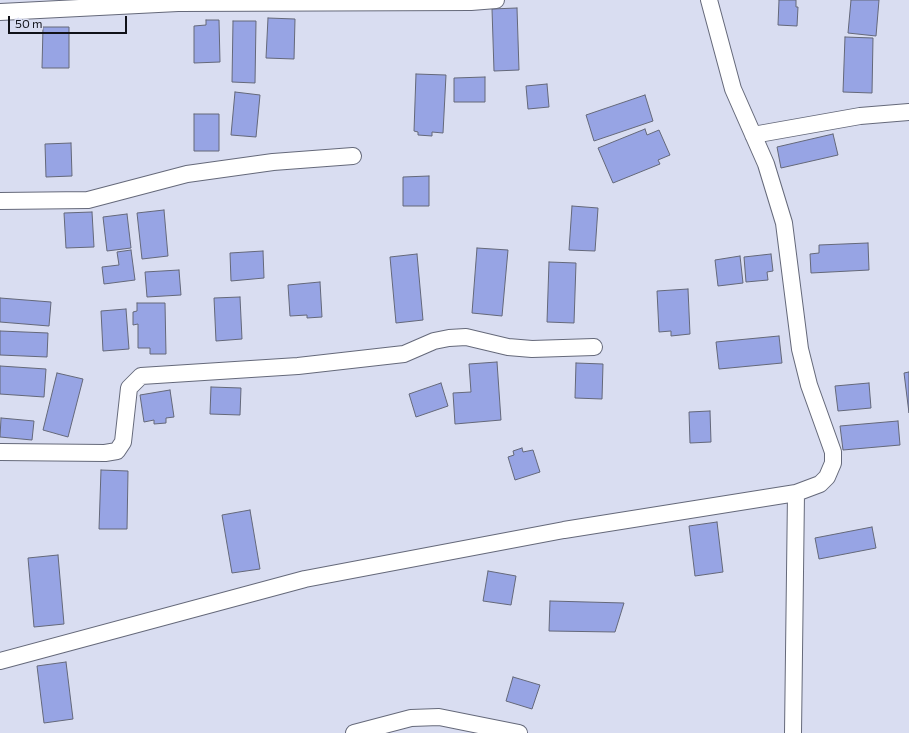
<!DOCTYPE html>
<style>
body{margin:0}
#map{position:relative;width:909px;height:733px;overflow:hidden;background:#d9ddf1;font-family:Commissioner,sans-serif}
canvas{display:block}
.scale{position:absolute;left:8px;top:16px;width:119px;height:18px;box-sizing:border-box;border:2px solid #101118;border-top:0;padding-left:5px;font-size:12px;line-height:14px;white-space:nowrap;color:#101118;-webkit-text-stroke:3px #d9ddf1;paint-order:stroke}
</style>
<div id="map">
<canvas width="909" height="733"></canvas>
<div class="scale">50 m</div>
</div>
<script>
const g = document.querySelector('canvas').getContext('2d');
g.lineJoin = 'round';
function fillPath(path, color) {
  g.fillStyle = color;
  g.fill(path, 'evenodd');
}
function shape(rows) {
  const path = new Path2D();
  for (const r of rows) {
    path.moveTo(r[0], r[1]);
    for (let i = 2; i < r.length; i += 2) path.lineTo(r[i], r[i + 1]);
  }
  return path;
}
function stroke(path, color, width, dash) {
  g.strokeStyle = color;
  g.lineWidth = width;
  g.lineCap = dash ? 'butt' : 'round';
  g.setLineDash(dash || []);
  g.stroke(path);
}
const building = shape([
 [779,0,796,0,796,7,798,7,797,26,778,25,779,0],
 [851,0,879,0,876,36,848,33,851,0],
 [517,8,519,70,494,71,492,9,517,8],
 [268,18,295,19,294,59,266,58,268,18],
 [206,20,219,20,220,62,194,63,194,26,206,25,206,20],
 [233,21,256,21,255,83,232,82,233,21],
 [43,27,69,27,69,68,42,68,43,27],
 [845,37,873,38,872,93,843,92,845,37],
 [416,74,446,75,443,133,432,132,432,136,418,135,418,132,414,131,416,74],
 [485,77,485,102,454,102,454,78,485,77],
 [547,84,549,107,528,109,526,86,547,84],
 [235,92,260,95,256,137,231,135,235,92],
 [645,95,653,121,594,141,586,115,645,95],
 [194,114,219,114,219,151,194,151,194,114],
 [645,129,647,135,659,130,670,155,658,160,660,164,613,183,598,148,645,129],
 [833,134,838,155,781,168,777,147,833,134],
 [71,143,72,176,46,177,45,144,71,143],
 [429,176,429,206,403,206,403,177,429,176],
 [572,206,598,208,595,251,569,250,572,206],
 [164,210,168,256,142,259,137,213,164,210],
 [92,212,94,247,66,248,64,213,92,212],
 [127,214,131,248,107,251,103,217,127,214],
 [868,243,869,270,811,273,810,254,819,253,819,245,868,243],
 [477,248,508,250,502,316,472,313,477,248],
 [131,250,135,280,104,284,102,267,119,265,117,252,131,250],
 [263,251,264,278,231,281,230,253,263,251],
 [417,254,423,320,396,323,390,257,417,254],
 [771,254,773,271,767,272,768,280,746,282,744,257,771,254],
 [740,256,743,283,718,286,715,260,740,256],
 [549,262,576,263,574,323,547,322,549,262],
 [179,270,181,295,147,297,145,272,179,270],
 [320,282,322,317,307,318,307,315,290,316,288,285,320,282],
 [688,289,690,334,671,336,671,331,659,332,657,291,688,289],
 [240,297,242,339,216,341,214,298,240,297],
 [0,298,51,302,49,326,0,322,0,298],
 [137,303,165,303,166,354,150,354,150,348,138,348,138,324,133,325,133,312,137,311,137,303],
 [126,309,129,349,103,351,101,311,126,309],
 [0,331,48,333,47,357,0,355,0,331],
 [779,336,782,363,719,369,716,342,779,336],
 [497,362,501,420,455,424,453,393,471,392,469,364,497,362],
 [576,363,603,364,602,399,575,398,576,363],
 [0,366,46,369,44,397,0,394,0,366],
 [909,372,909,413,904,373,909,372],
 [57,373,83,379,68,437,43,430,57,373],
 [441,383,448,406,416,417,409,394,441,383],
 [869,383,871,408,838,411,835,386,869,383],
 [211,387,241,388,240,415,210,414,211,387],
 [170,390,174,417,166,418,166,423,154,424,154,420,144,422,140,395,170,390],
 [710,411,711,442,690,443,689,412,710,411],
 [1,418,34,421,32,440,0,437,1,418],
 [898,421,900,445,843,450,840,426,898,421],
 [522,448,523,452,533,450,540,472,515,480,508,457,514,455,513,451,522,448],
 [101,470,128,471,127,529,99,529,101,470],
 [250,510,260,569,232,573,222,515,250,510],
 [717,522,723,572,695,576,689,526,717,522],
 [872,527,876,548,819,559,815,538,872,527],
 [58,555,64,624,34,627,28,558,58,555],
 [488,571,516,576,511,605,483,601,488,571],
 [550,601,624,603,615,632,549,631,550,601],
 [66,662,73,719,44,723,37,666,66,662],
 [513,677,540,685,532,709,506,701,513,677]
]);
fillPath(building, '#97a4e4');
stroke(building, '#646879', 1);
const minor = shape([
 [0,12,178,3,471,2,496,0],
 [753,135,860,116,909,112],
 [0,201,88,200,187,174,273,162,353,156],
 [0,452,105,453,117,451,123,442,129,388,141,376,298,366,404,354,434,341,449,338,466,337,508,347,532,349,594,347],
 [0,661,305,579,564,530,796,493,820,484,827,477,833,463,833,452,809,385,800,349,784,223,766,164,733,89,709,0],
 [354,733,411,718,439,717,519,733],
 [793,733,796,493]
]);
stroke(minor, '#65697a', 18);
stroke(minor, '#fff', 16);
</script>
